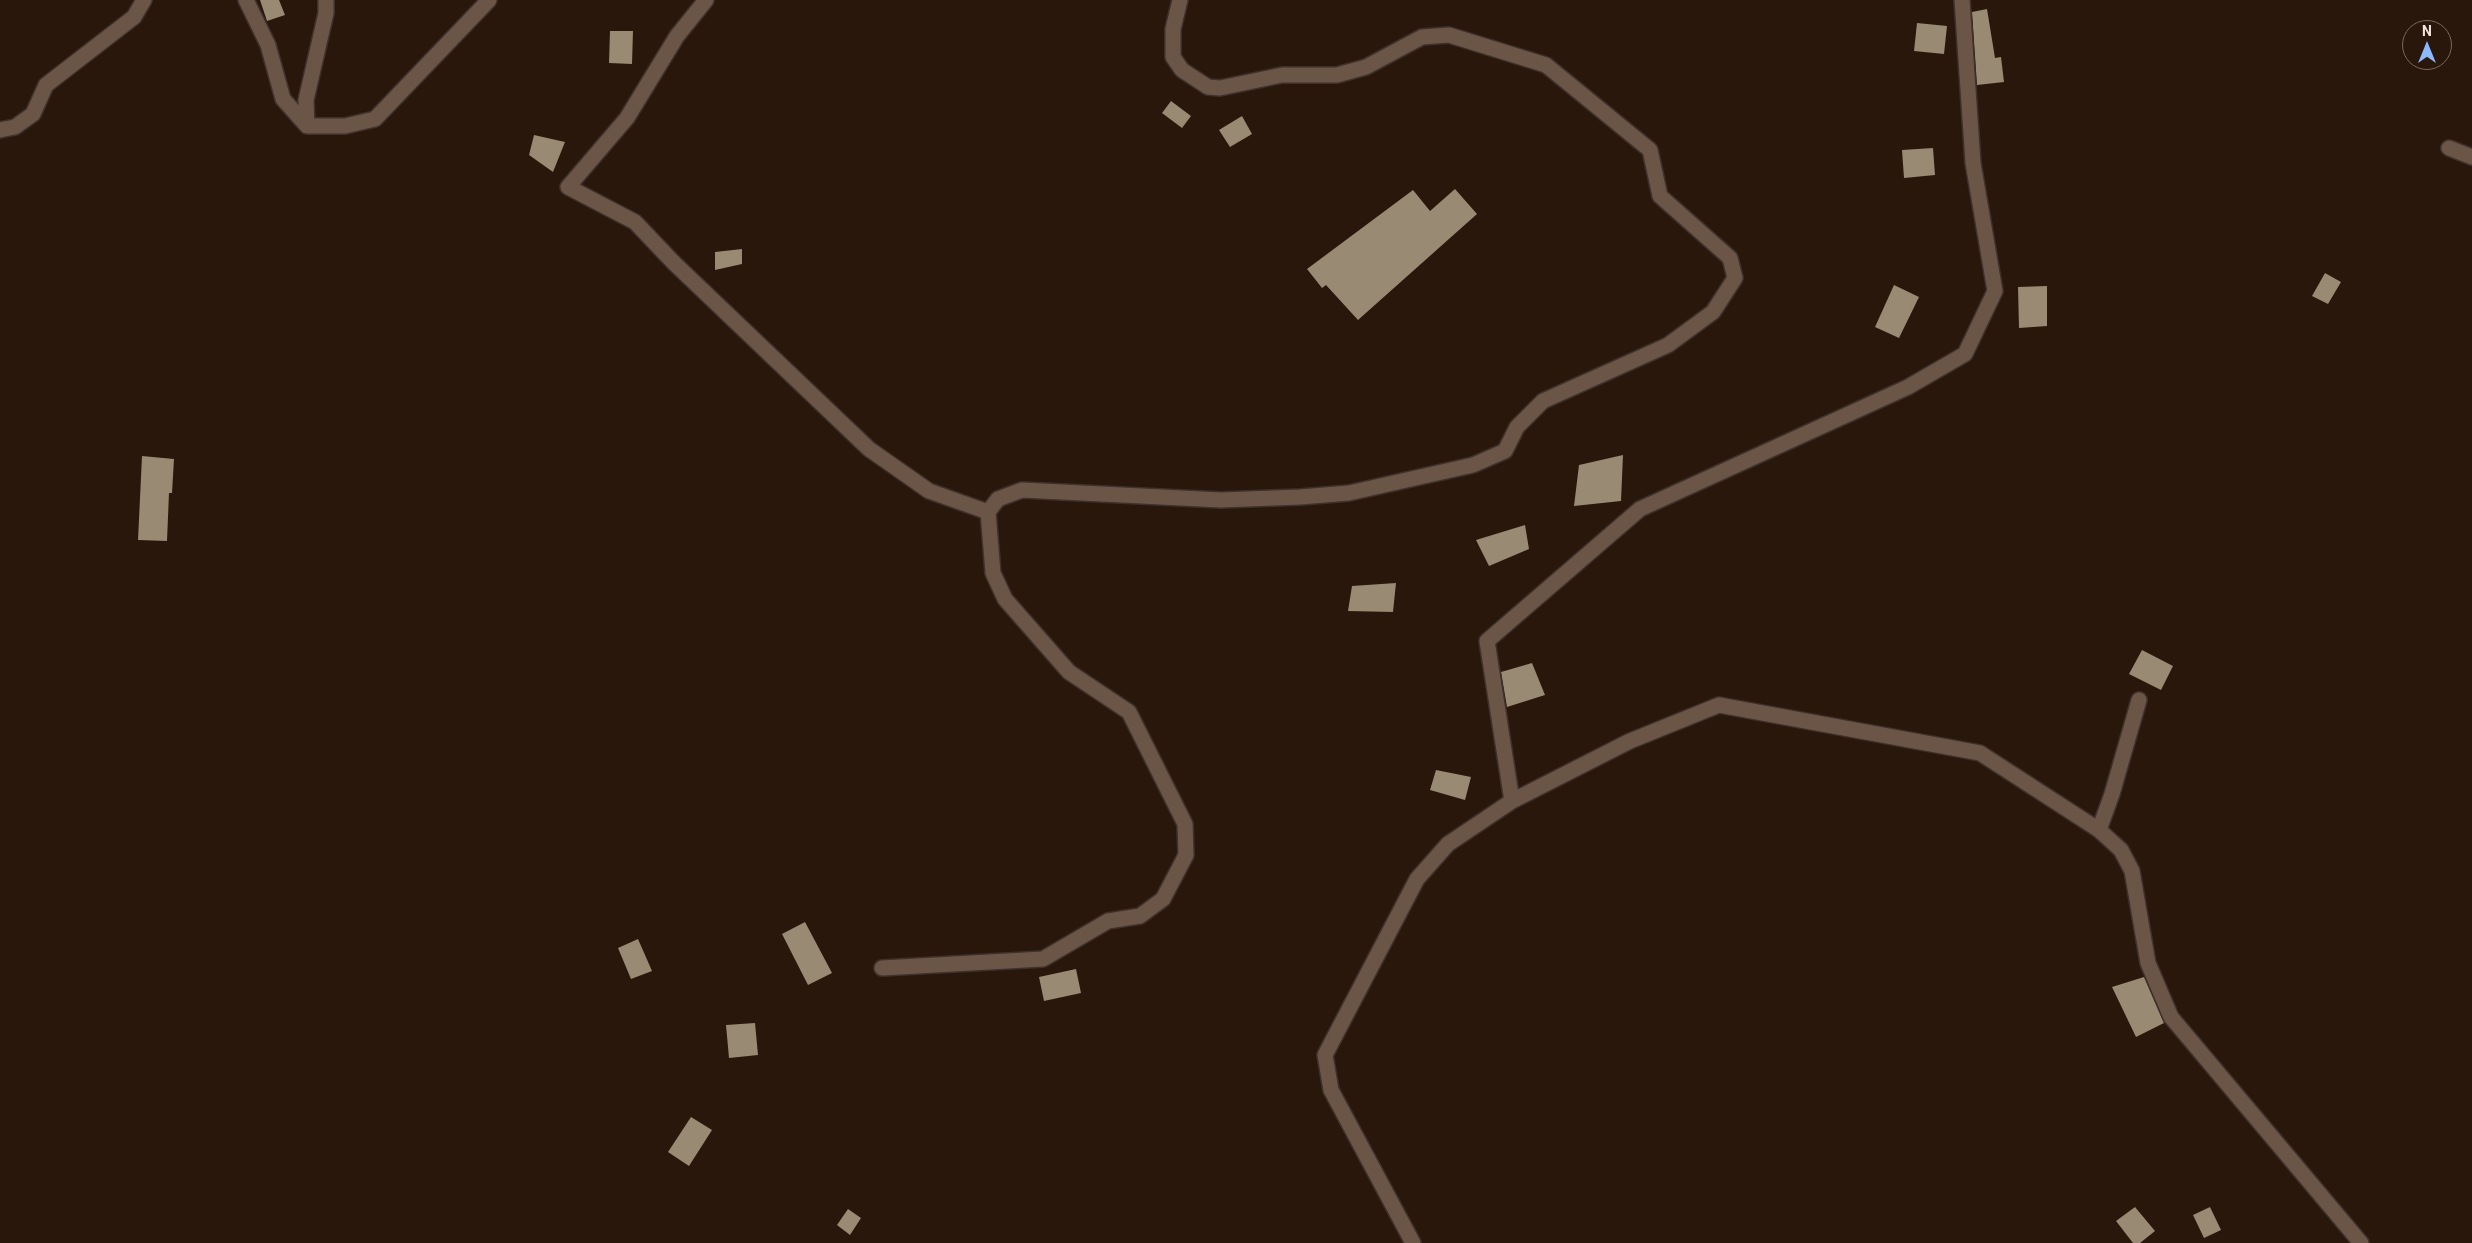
<!DOCTYPE html>
<style>
body{margin:0}
#map{position:relative;width:2472px;height:1243px;overflow:hidden;background:#29170b;font-family:Roboto,sans-serif}
canvas{display:block}
.north{position:absolute;left:2402px;top:20px;width:50px;height:50px;box-sizing:border-box;background:#29170b;border:1px solid #79695e;border-radius:50%;rotate:0deg;font-size:14px;font-weight:700;line-height:20px;text-align:center;color:#f0e3db}
.north::after{content:'';display:block;margin:auto;width:18px;height:22px;background:#8db9fc;clip-path:polygon(50% 0,100% 100%,50% 72%,0 100%)}
</style>
<div id="map">
<canvas width="2472" height="1243"></canvas>
<div class="north">N</div>
</div>
<script>
const g = document.querySelector('canvas').getContext('2d');
g.lineJoin = 'round';
function fillPath(path, color) {
  g.fillStyle = color;
  g.fill(path, 'evenodd');
}
function shape(rows) {
  const path = new Path2D();
  for (const r of rows) {
    path.moveTo(r[0], r[1]);
    for (let i = 2; i < r.length; i += 2) path.lineTo(r[i], r[i + 1]);
  }
  return path;
}
function stroke(path, color, width, dash) {
  g.strokeStyle = color;
  g.lineWidth = width;
  g.lineCap = dash ? 'butt' : 'round';
  g.setLineDash(dash || []);
  g.stroke(path);
}
fillPath(shape([
 [260,0,279,0,285,15,267,21],
 [1987,9,1995,58,2001,57,2004,82,1977,85,1972,12],
 [1917,23,1947,26,1944,54,1914,51],
 [610,31,633,31,632,64,609,63],
 [1171,101,1191,116,1182,128,1162,113],
 [1242,116,1252,134,1230,147,1219,130],
 [534,135,565,142,553,172,529,155],
 [1933,148,1935,175,1904,178,1902,150],
 [1455,189,1477,214,1358,320,1326,285,1322,288,1307,269,1413,190,1430,211],
 [742,249,742,264,715,270,715,252],
 [2325,273,2341,282,2328,304,2312,296],
 [1894,285,1919,297,1899,338,1875,327],
 [2047,286,2047,326,2019,328,2018,287],
 [1623,455,1621,501,1574,506,1579,465],
 [142,456,174,459,172,493,169,493,167,541,138,540],
 [1525,525,1529,549,1489,566,1476,540],
 [1396,583,1393,612,1348,611,1352,586],
 [2142,650,2173,666,2161,690,2129,674],
 [1532,663,1545,695,1507,707,1501,672],
 [1436,770,1471,777,1465,800,1430,790],
 [805,922,832,973,808,985,782,934],
 [638,939,652,971,631,979,618,948],
 [1076,969,1081,993,1044,1001,1039,977],
 [2144,977,2164,1023,2136,1037,2112,987],
 [755,1023,758,1055,729,1058,726,1025],
 [691,1117,712,1130,689,1166,668,1152],
 [2135,1207,2155,1231,2140,1243,2133,1243,2116,1221],
 [2210,1207,2221,1230,2204,1238,2193,1215],
 [848,1209,861,1218,850,1235,837,1225]
]), '#988a73');
const minor = shape([
 [246,0,268,45,283,99,307,126,345,126,375,119,489,0],
 [706,0,677,36,627,118,568,187,635,222,674,263,869,449,929,491,988,512],
 [307,126,306,100,326,13,326,0],
 [0,130,15,127,33,114,46,85,134,17,144,0],
 [2449,148,2472,157],
 [1512,801,1487,641,1640,509,1908,387,1965,354,1995,291,1973,163,1962,0],
 [2099,830,2112,794,2139,700],
 [882,968,1043,959,1108,921,1140,916,1163,899,1186,855,1185,824,1129,712,1069,672,1005,599,993,573,988,512,998,499,1022,490,1221,500,1300,497,1349,493,1473,465,1505,451,1517,427,1543,401,1668,345,1713,312,1735,278,1730,258,1660,196,1650,150,1546,65,1449,35,1422,37,1366,67,1337,75,1282,75,1220,88,1208,87,1182,70,1173,57,1173,29,1180,0],
 [1413,1243,1331,1090,1325,1055,1417,879,1448,844,1512,801,1630,741,1719,705,1980,753,2099,830,2121,850,2132,871,2148,963,2171,1017,2361,1243]
]);
stroke(minor, '#3e302c', 18);
stroke(minor, '#6b5547', 15);
</script>
